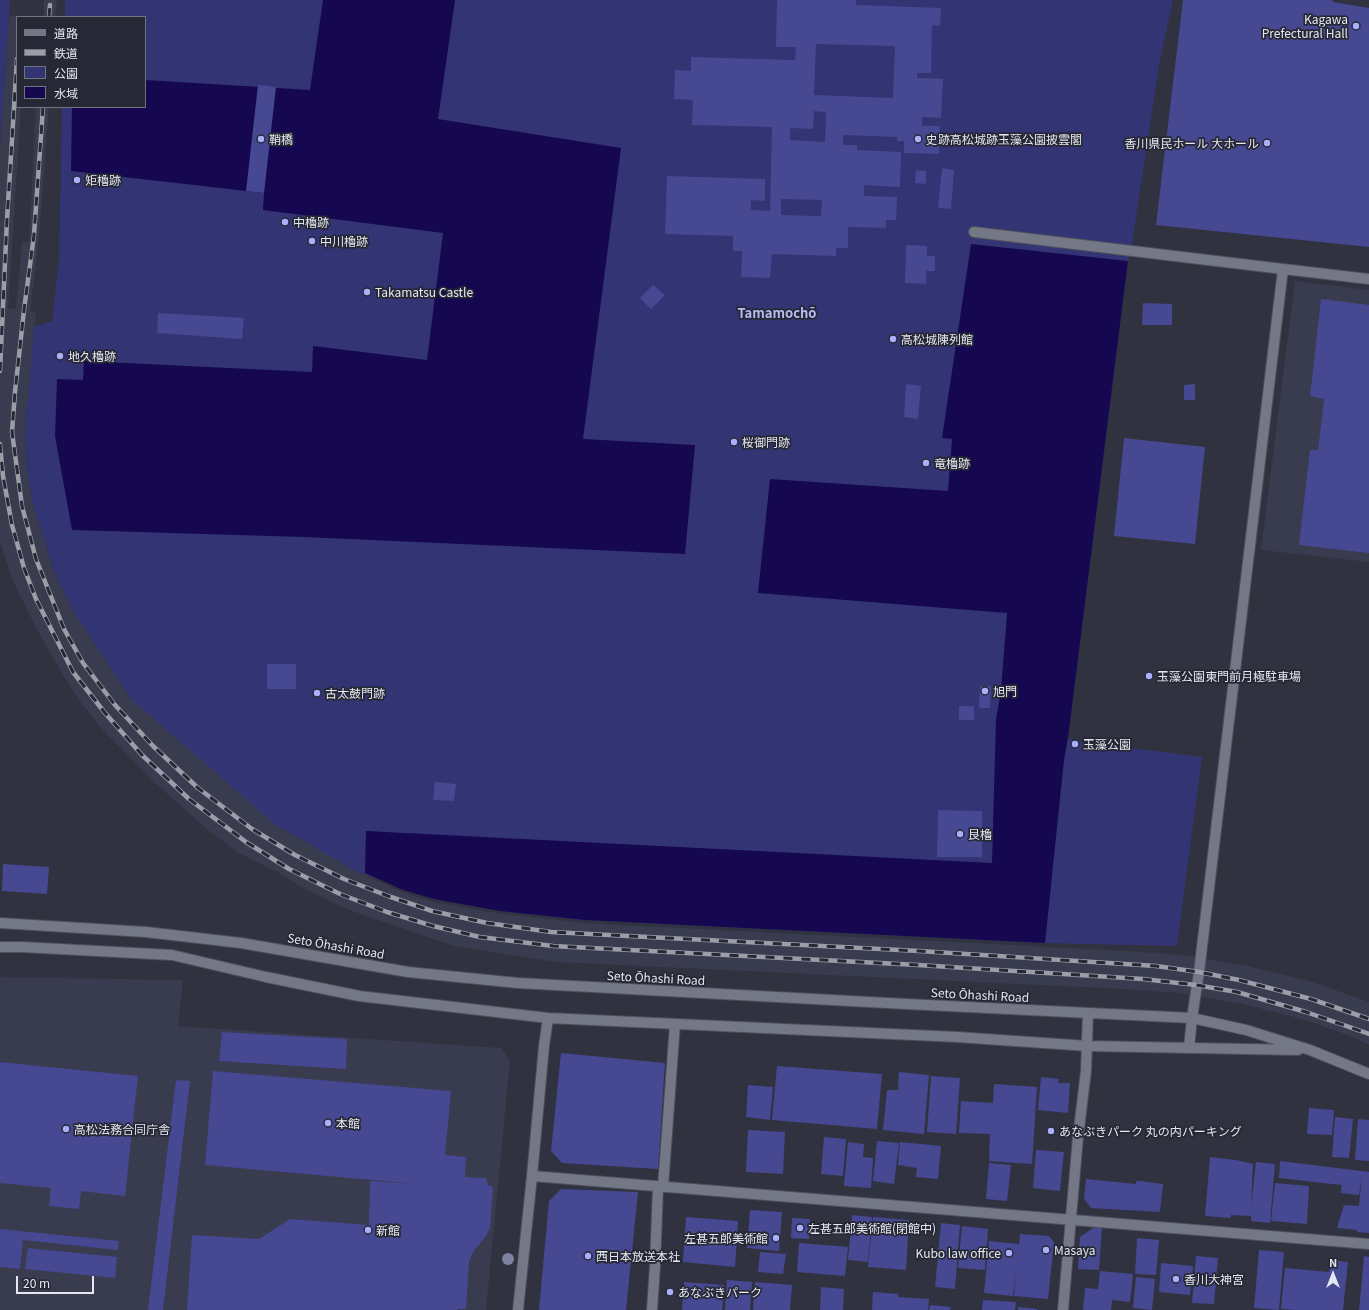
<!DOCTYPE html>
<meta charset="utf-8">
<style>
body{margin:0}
#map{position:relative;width:1369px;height:1310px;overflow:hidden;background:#303240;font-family:Georgia,"Noto Sans JP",serif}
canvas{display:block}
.legend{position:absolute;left:16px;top:16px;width:130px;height:92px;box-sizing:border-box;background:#262835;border:1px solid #727480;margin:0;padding:5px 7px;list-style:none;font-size:12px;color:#e5e7f0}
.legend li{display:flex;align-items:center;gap:8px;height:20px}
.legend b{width:20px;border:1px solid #727480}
.north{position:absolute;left:1313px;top:1254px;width:40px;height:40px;-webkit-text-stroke:3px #262835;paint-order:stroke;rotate:0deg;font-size:11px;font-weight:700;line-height:16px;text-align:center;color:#e5e7f0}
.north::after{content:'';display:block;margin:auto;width:14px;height:18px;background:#e5e7f0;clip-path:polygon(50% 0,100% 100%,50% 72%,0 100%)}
.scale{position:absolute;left:16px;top:1276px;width:78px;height:18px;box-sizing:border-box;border:2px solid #e5e7f0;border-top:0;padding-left:5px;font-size:12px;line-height:14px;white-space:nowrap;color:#e5e7f0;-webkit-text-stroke:3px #262835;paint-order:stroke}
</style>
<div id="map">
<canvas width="1369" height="1310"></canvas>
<ul class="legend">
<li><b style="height:5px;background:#747786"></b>道路</li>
<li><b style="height:5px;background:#9b9da8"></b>鉄道</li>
<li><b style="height:11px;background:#333474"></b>公園</li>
<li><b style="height:11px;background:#150850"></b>水域</li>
</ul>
<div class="north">N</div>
<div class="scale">20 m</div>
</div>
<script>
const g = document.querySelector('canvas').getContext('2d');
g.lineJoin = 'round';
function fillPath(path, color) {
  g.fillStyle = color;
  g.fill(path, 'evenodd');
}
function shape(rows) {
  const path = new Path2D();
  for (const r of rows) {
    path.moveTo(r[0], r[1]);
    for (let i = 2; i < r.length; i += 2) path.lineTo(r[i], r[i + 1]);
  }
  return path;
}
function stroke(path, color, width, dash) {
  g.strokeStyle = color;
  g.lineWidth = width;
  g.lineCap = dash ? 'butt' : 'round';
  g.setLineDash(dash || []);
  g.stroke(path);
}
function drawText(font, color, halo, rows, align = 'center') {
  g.font = font + ' Georgia,"Noto Sans JP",serif';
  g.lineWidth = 3.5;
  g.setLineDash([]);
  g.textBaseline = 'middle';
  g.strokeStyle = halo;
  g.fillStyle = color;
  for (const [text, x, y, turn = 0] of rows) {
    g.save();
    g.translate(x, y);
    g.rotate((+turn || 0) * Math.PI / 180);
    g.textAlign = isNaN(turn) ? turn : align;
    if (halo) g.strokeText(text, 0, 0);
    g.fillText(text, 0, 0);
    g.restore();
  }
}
fillPath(shape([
 [44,0,57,0,55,17,43,17],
 [9,16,26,16,17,17,17,107,21,107,8,309,16,308,22,241,29,242,36,107,49,107,39,237,30,312,36,312,25,434,28,474,33,504,53,568,71,607,131,699,356,871,402,892,434,902,497,913,585,923,1128,951,1184,955,1247,966,1310,981,1369,1002,1369,1045,1353,1037,1302,1019,1242,1004,1181,993,1124,989,556,962,454,946,352,911,312,893,279,873,237,852,208,830,153,781,103,730,82,704,62,673,35,626,12,579,0,541,0,144],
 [1295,281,1369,290,1369,562,1261,550],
 [0,977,183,980,178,1026,501,1048,510,1060,486,1310,0,1310]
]), '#393b4e');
fillPath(shape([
 [0,0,10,0,0,144],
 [65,0,1173,0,1159,65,1131,251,1128,261,1068,738,1076,741,1202,757,1177,946,1045,943,585,920,500,911,434,899,356,871,276,825,131,699,71,607,53,568,33,504,28,474,25,434,34,327,52,321,59,261,62,107,145,107,145,17,65,17]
]), '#333474');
fillPath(shape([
 [323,0,455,0,438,119,621,148,583,439,695,445,685,554,304,537,72,530,55,436,57,379,83,380,84,361,312,372,313,346,427,360,443,233,263,210,264,193,71,171,72,107,145,107,145,80,310,90],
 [971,244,1128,261,1068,738,1064,760,1045,943,585,920,500,911,434,899,403,890,365,873,366,831,992,863,996,719,1001,691,1007,613,758,593,770,479,948,491,952,439,942,438]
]), '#150850');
fillPath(shape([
 [777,0,856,0,856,5,941,8,940,26,932,25,931,73,917,73,917,78,943,79,941,118,922,117,922,126,940,126,939,154,904,153,904,141,897,141,897,137,843,135,843,145,857,145,857,150,901,152,900,187,864,185,864,196,897,197,896,220,886,220,886,228,848,227,848,248,836,248,836,256,772,254,770,278,741,277,742,251,733,251,733,236,665,234,667,176,765,179,765,201,751,200,751,210,770,211,772,127,692,125,693,100,674,99,675,70,691,71,691,57,795,60,796,47,776,47],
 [816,44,895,46,893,98,814,95],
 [814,111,826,112,825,142,790,140,790,128,813,129],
 [781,199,822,200,821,216,781,215],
 [1183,0,1332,0,1333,2,1369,8,1369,247,1156,225],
 [258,85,276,87,264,193,246,191],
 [942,168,954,170,951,209,938,208],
 [916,170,926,171,926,184,915,183],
 [906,245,927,246,927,256,935,256,935,271,926,271,926,284,905,283],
 [653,285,665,295,651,309,640,298],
 [1321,299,1369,305,1369,553,1299,545,1310,450,1318,450,1324,399,1310,396],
 [1143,303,1172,304,1172,325,1142,325],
 [158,313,244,318,242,339,157,333],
 [906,384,921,386,918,419,904,417],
 [1195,384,1195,400,1184,400,1184,385],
 [1124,438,1205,447,1195,544,1114,536],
 [267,664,296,664,296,689,267,689],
 [980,686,991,686,990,708,979,708],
 [959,706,974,706,974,720,959,720],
 [435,782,456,784,454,801,433,800],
 [938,810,982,811,982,857,937,857],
 [3,864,49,867,47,894,2,891],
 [222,1032,347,1039,346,1069,219,1061],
 [561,1053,665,1063,658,1169,562,1163,551,1151],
 [0,1062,138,1076,125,1196,81,1191,79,1209,49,1206,51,1188,0,1183],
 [777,1066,882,1074,877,1129,772,1120],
 [213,1071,451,1091,445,1155,466,1157,465,1177,486,1178,488,1185,493,1187,490,1228,486,1236,473,1252,469,1262,466,1309,457,1309,457,1310,187,1310,192,1235,259,1239,290,1219,369,1225,370,1181,417,1184,205,1165],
 [899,1072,929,1075,924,1134,883,1130,887,1090,898,1090],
 [931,1076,960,1078,956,1134,927,1132],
 [1041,1077,1059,1079,1058,1083,1070,1083,1068,1113,1038,1110],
 [176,1080,190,1081,163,1310,148,1310],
 [994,1084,1037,1087,1032,1164,989,1161,990,1134,959,1133,961,1101,993,1103],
 [748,1085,773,1087,770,1120,746,1117],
 [1309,1108,1334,1110,1332,1135,1307,1134],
 [1335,1117,1353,1119,1349,1158,1332,1157],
 [1358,1119,1369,1120,1369,1161,1355,1160],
 [748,1130,785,1132,783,1174,746,1172],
 [824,1137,846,1139,843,1176,821,1174],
 [877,1141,899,1143,894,1184,873,1181],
 [848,1142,864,1144,863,1157,873,1158,871,1188,844,1186],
 [900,1142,941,1146,938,1179,916,1177,917,1168,898,1165],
 [1036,1150,1064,1152,1060,1191,1033,1188],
 [1210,1157,1236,1160,1253,1164,1251,1207,1256,1162,1275,1164,1270,1223,1251,1221,1251,1216,1231,1215,1231,1218,1205,1216],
 [1280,1161,1369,1172,1369,1233,1357,1232,1357,1230,1337,1228,1344,1205,1359,1206,1362,1176,1359,1195,1341,1193,1342,1180,1341,1185,1279,1178],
 [989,1163,1011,1165,1007,1201,986,1199],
 [1086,1179,1136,1184,1136,1181,1140,1181,1163,1184,1160,1212,1091,1208,1084,1199],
 [1275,1183,1309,1186,1307,1224,1271,1221],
 [561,1189,638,1192,626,1310,539,1310,549,1201],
 [750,1210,782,1212,779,1251,747,1248],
 [852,1215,872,1217,868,1262,848,1260],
 [686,1217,738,1221,735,1267,683,1262],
 [873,1217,909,1220,906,1270,868,1267],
 [792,1218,810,1219,809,1239,791,1238],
 [941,1223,960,1225,955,1289,935,1287],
 [962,1226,988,1229,985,1270,958,1268],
 [1093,1228,1102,1228,1099,1270,1078,1269,1080,1237],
 [0,1229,119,1241,118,1250,23,1240,20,1269,0,1267],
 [1020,1234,1049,1236,1054,1242,1048,1299,1014,1296,1016,1273,1013,1296,984,1293,989,1241,1019,1244],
 [1137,1238,1159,1240,1156,1275,1135,1274],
 [799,1243,848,1247,845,1276,797,1272],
 [28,1248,117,1257,115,1278,25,1269],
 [1259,1250,1284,1252,1279,1310,1254,1308],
 [760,1252,786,1254,783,1274,758,1272],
 [1196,1256,1218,1258,1214,1304,1192,1303],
 [1364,1256,1369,1257,1369,1310,1359,1310],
 [1330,1260,1348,1262,1343,1310,1296,1310,1281,1309,1285,1268,1329,1272],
 [1161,1263,1193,1266,1190,1295,1159,1292],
 [1100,1271,1133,1274,1130,1302,1112,1300,1111,1310,1083,1310,1085,1288,1098,1289],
 [1136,1277,1155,1279,1152,1310,1133,1308],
 [727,1280,752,1282,750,1310,725,1310],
 [684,1282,724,1285,722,1310,682,1310],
 [755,1282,792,1285,790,1310,753,1310],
 [821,1287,844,1289,843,1310,820,1310],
 [873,1292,898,1294,898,1297,929,1299,928,1310,872,1310],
 [983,1300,1016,1302,1015,1310,982,1310],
 [930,1305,951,1307,950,1310,929,1310],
 [1018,1307,1037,1309,1037,1310,1018,1310]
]), '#464892');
const minor = shape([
 [974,232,1283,269],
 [1189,1048,1192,1018,1199,972,1283,269,1369,279],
 [532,1176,1369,1244],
 [663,1187,675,1024],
 [652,1310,655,1266,658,1187],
 [1063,1310,1078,1137,1086,1071,1088,1013]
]);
const tertiary = shape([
 [0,923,146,932,241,943,408,972,518,983,906,1004,1192,1018,1246,1030,1310,1050,1369,1074],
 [0,947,22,947,172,955,266,977,359,996,548,1018,957,1037,1088,1046,1298,1050],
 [518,1310,532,1176,544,1046,548,1018]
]);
stroke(minor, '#4d4f5b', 12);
stroke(tertiary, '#4d4f5b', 12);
stroke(minor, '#747786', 10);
stroke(tertiary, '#747786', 10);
const rail = shape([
 [49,17,50,5],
 [43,107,34,235,24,310,15,392,12,432,22,506,36,559,64,629,83,663,115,705,153,746,198,788,252,829,295,855,344,879,388,896,432,911,487,923,551,932,919,951,1156,966,1199,972,1239,980,1311,999,1369,1019],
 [0,371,7,220,17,59],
 [0,444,3,476,12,525,24,568,36,599,73,672,105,713,142,755,189,799,246,842,289,869,340,894,387,912,433,926,480,937,553,946,918,965,1143,979,1196,985,1237,992,1306,1012,1369,1034]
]);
stroke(rail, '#9b9da8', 4.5);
stroke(rail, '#262835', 3, [9]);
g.fillStyle = '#7e819f';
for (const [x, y] of [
 [508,1259]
]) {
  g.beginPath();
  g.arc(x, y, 6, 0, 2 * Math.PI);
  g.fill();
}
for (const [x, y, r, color] of [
 [1356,26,4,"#a8b0fc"],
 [261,139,4,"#a8b0fc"],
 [918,139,4,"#a8b0fc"],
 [1267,143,4,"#a8b0fc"],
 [77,180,4,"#a8b0fc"],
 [285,222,4,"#a8b0fc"],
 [312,241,4,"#a8b0fc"],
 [367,292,4,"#a8b0fc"],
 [893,339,4,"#a8b0fc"],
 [60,356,4,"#a8b0fc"],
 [734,442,4,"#a8b0fc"],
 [926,463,4,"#a8b0fc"],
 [1149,676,4,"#a8b0fc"],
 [985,691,4,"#a8b0fc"],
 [317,693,4,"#a8b0fc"],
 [1075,744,4,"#a8b0fc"],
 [960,834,4,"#a8b0fc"],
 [328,1123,4,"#a8b0fc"],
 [66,1129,4,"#a8b0fc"],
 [1051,1131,4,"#a8b0fc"],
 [800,1228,4,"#a8b0fc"],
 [368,1230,4,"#a8b0fc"],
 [776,1238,4,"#a8b0fc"],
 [1046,1250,4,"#a8b0fc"],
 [1009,1253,4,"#a8b0fc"],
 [588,1256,4,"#a8b0fc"],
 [1176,1279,4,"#a8b0fc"],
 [670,1292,4,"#a8b0fc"]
]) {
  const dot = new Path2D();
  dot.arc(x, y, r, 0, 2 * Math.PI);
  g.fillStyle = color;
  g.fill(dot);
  stroke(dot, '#262835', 1.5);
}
drawText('12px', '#e5e7f0', '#262835', [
 ["Kagawa",1348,19,"right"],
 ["Prefectural Hall",1348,33,"right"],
 ["鞘橋",269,139],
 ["史跡高松城跡玉藻公園披雲閣",926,139],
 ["香川県民ホール 大ホール",1259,143,"right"],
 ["矩櫓跡",85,180],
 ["中櫓跡",293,222],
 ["中川櫓跡",320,241],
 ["Takamatsu Castle",375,292],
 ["高松城陳列館",901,339],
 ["地久櫓跡",68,356],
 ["桜御門跡",742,442],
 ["竜櫓跡",934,463],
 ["玉藻公園東門前月極駐車場",1157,676],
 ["旭門",993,691],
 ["古太鼓門跡",325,693],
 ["玉藻公園",1083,744],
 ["艮櫓",968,834],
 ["本館",336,1123],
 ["高松法務合同庁舎",74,1129],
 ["あなぶきパーク 丸の内パーキング",1059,1131],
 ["左甚五郎美術館(閉館中)",808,1228],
 ["新館",376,1230],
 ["左甚五郎美術館",768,1238,"right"],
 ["Masaya",1054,1250],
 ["Kubo law office",1001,1253,"right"],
 ["西日本放送本社",596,1256],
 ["香川大神宮",1184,1279],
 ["あなぶきパーク",678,1292]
], 'left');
drawText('12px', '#e5e7f0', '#262835', [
 ["Seto Ōhashi Road",336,946,10],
 ["Seto Ōhashi Road",656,978,3],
 ["Seto Ōhashi Road",980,995,3]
]);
drawText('bold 13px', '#b5bcf4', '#262835', [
 ["Tamamochō",777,313]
]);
</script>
